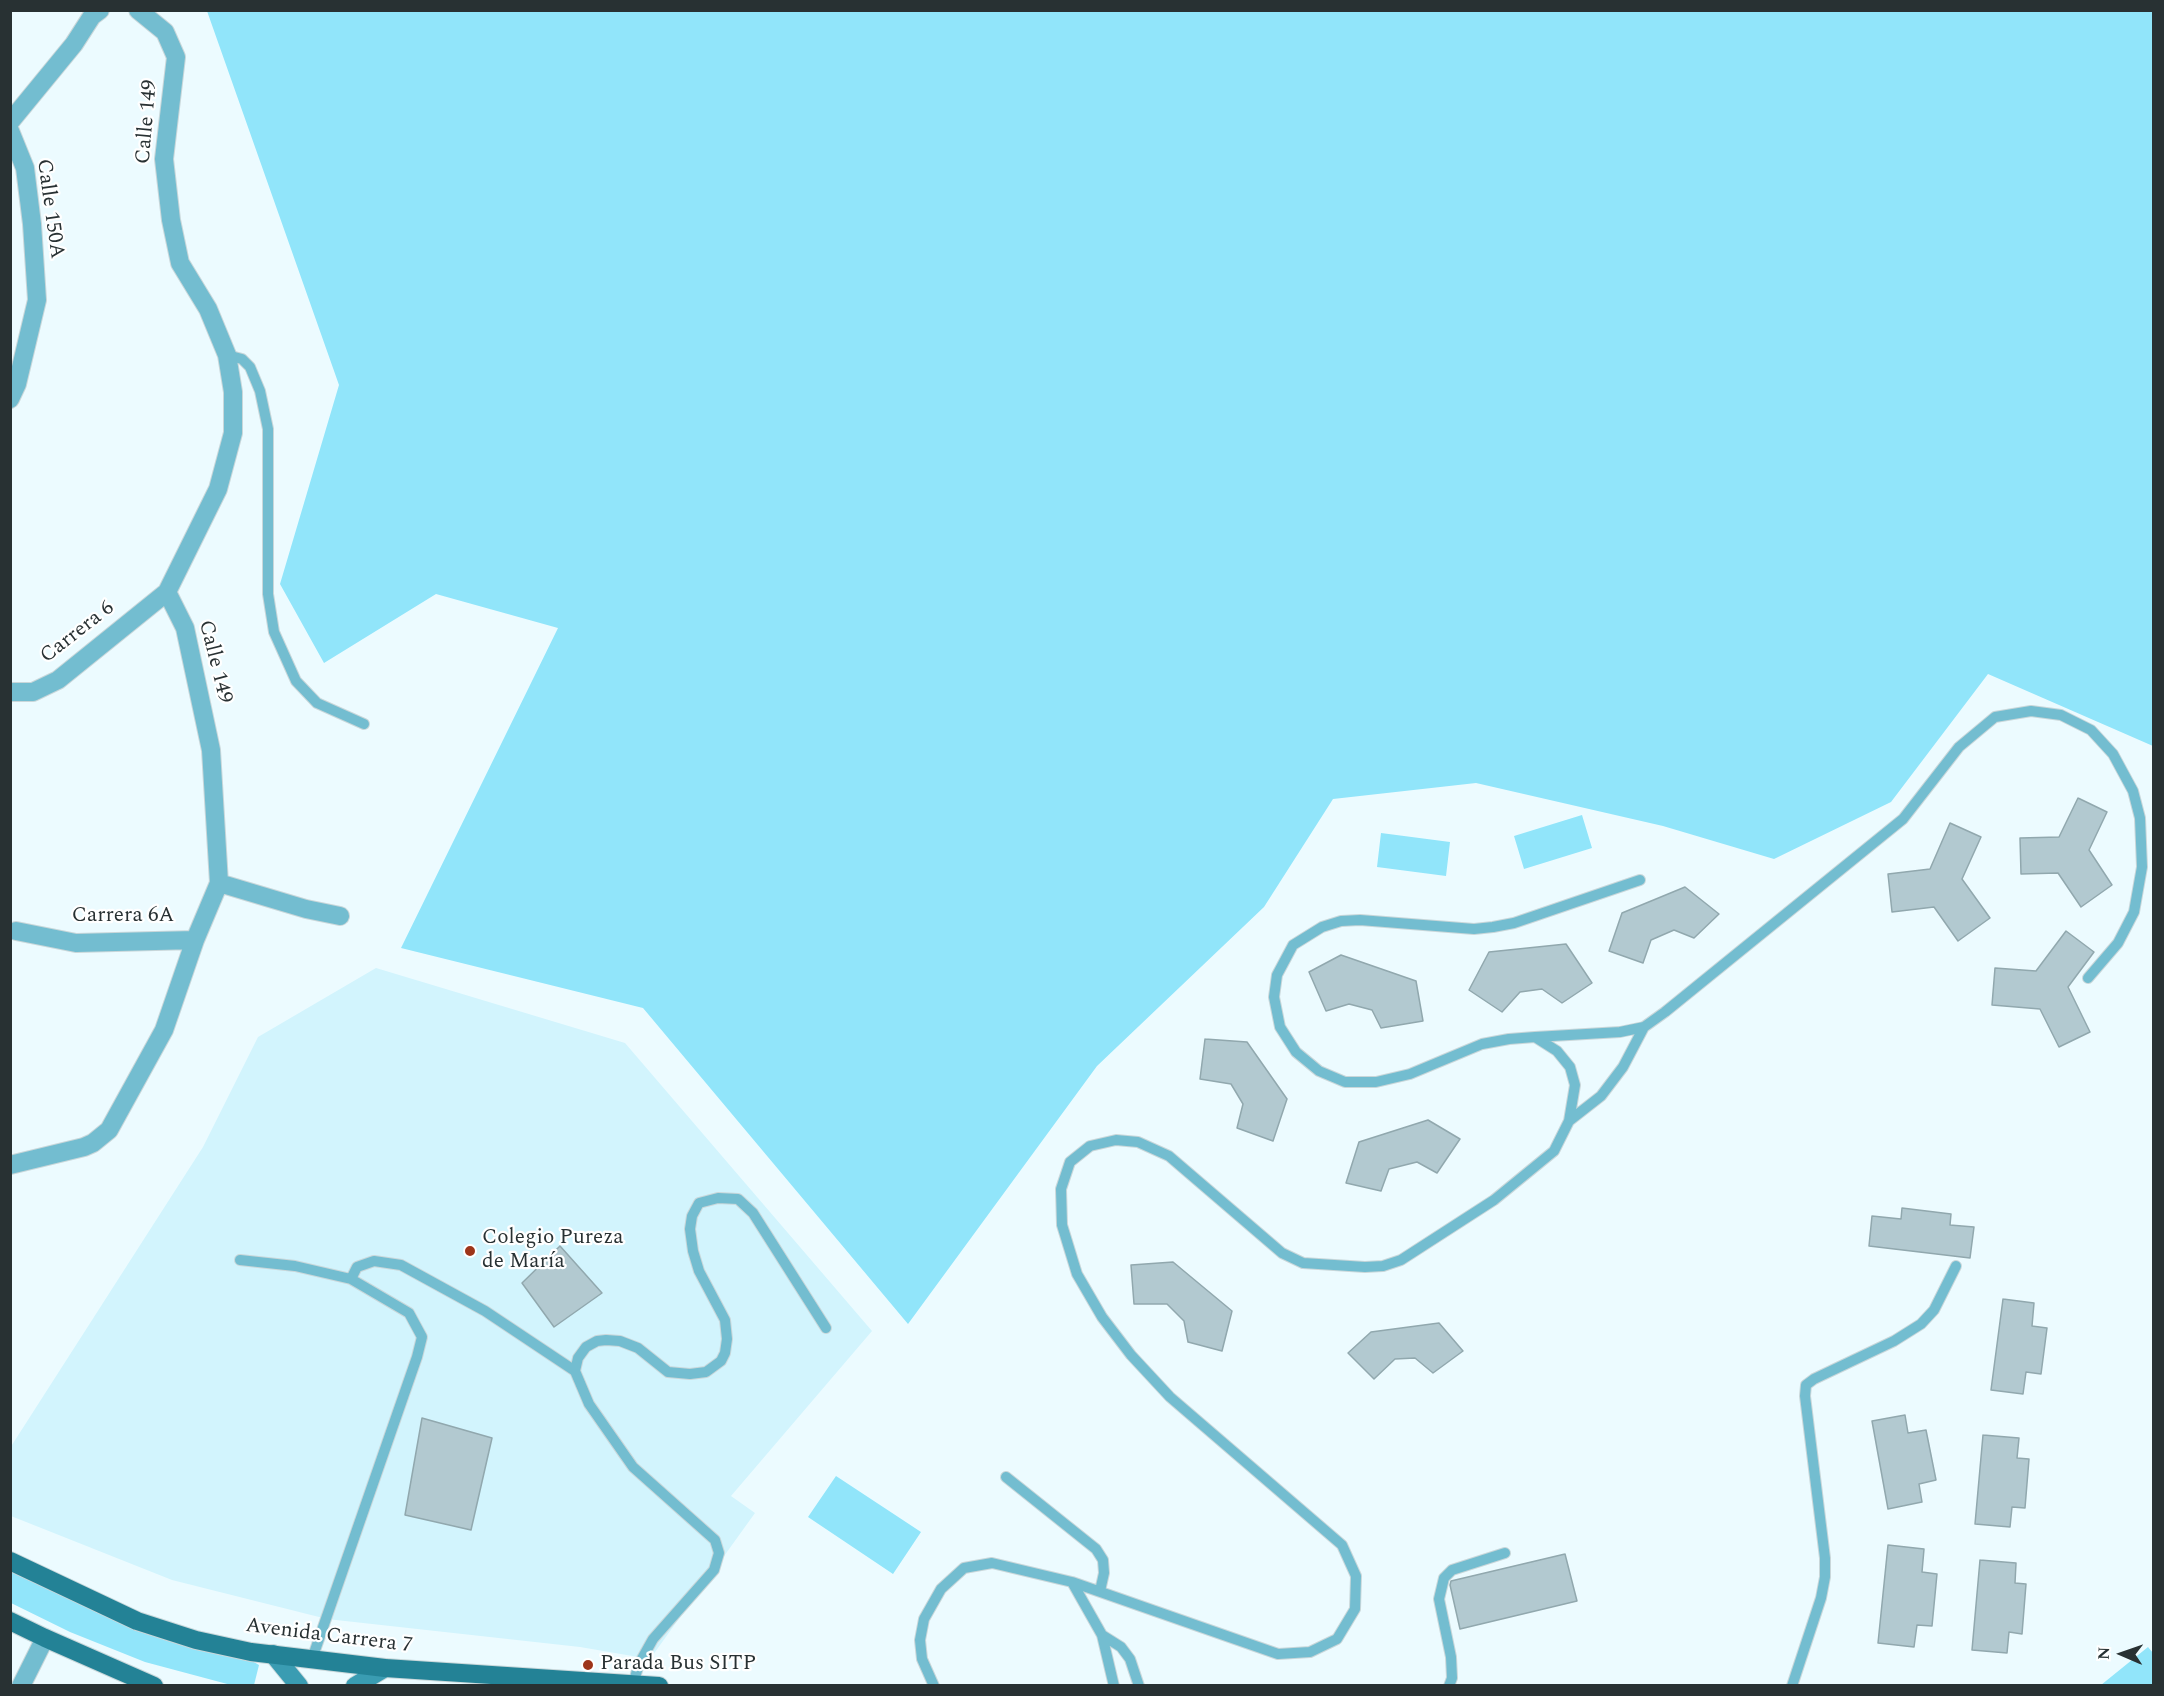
<!DOCTYPE html>
<meta charset="utf-8">
<style>
body{margin:0}
#map{position:relative;width:2164px;height:1696px;overflow:hidden;background:#ecfbff;font-family:Spectral,serif}
canvas{display:block}
.frame{position:absolute;inset:0;border:12px solid #283133;pointer-events:none}
.north{position:absolute;left:2092px;top:1624px;width:60px;height:60px;-webkit-text-stroke:4px #fff;paint-order:stroke;rotate:272deg;font-size:16px;font-weight:700;line-height:24px;text-align:center;color:#283133}
.north::after{content:'';display:block;margin:auto;width:21px;height:27px;background:#283133;clip-path:polygon(50% 0,100% 100%,50% 72%,0 100%)}
</style>
<div id="map">
<canvas width="2164" height="1696"></canvas>
<div class="frame"></div>
<div class="north">N</div>
</div>
<script>
const g = document.querySelector('canvas').getContext('2d');
g.lineJoin = 'round';
function fillPath(path, color) {
  g.fillStyle = color;
  g.fill(path, 'evenodd');
}
function shape(rows) {
  const path = new Path2D();
  for (const r of rows) {
    path.moveTo(r[0], r[1]);
    for (let i = 2; i < r.length; i += 2) path.lineTo(r[i], r[i + 1]);
  }
  return path;
}
function stroke(path, color, width, dash) {
  g.strokeStyle = color;
  g.lineWidth = width;
  g.lineCap = dash ? 'butt' : 'round';
  g.setLineDash(dash || []);
  g.stroke(path);
}
function drawText(font, color, halo, rows, align = 'center') {
  g.font = font + ' Spectral,serif';
  g.lineWidth = 4.5;
  g.setLineDash([]);
  g.textBaseline = 'middle';
  g.strokeStyle = halo;
  g.fillStyle = color;
  for (const [text, x, y, turn = 0] of rows) {
    g.save();
    g.translate(x, y);
    g.rotate((+turn || 0) * Math.PI / 180);
    g.textAlign = isNaN(turn) ? turn : align;
    if (halo) g.strokeText(text, 0, 0);
    g.fillText(text, 0, 0);
    g.restore();
  }
}
fillPath(shape([
 [376,968,625,1043,872,1331,731,1496,755,1513,650,1659,580,1647,327,1619,172,1580,11,1516,10,1448,203,1147,258,1037]
]), '#d2f4fd');
fillPath(shape([
 [207,11,2153,11,2153,746,1988,674,1891,802,1774,859,1663,826,1476,783,1333,799,1264,907,1097,1066,908,1324,643,1008,401,948,558,628,436,594,324,663,280,584,339,385],
 [1582,815,1592,848,1524,869,1514,836],
 [1381,833,1450,842,1446,876,1377,867],
 [836,1476,921,1532,893,1574,808,1517],
 [10,1571,240,1654,259,1665,254,1685,231,1685,145,1662,70,1632,11,1603],
 [2148,1647,2153,1653,2153,1685,2101,1685]
]), '#91e5fa');
const building = shape([
 [2078,798,2107,812,2089,850,2112,885,2081,907,2058,873,2021,874,2020,838,2059,837,2078,798],
 [1950,823,1981,837,1962,879,1990,918,1958,941,1934,907,1892,912,1888,874,1930,869,1950,823],
 [1685,887,1719,914,1694,938,1674,930,1651,940,1643,963,1609,951,1622,913,1685,887],
 [2066,931,2094,952,2068,987,2090,1032,2059,1047,2040,1009,1992,1005,1995,968,2036,971,2066,931],
 [1566,944,1592,983,1562,1003,1542,989,1520,992,1502,1012,1469,990,1489,952,1566,944],
 [1341,955,1416,981,1423,1021,1381,1028,1372,1010,1349,1004,1326,1011,1309,972,1341,955],
 [1205,1039,1247,1042,1287,1099,1273,1141,1237,1128,1243,1104,1231,1084,1200,1079,1205,1039],
 [1428,1120,1460,1139,1437,1173,1417,1162,1389,1169,1381,1191,1346,1183,1359,1142,1428,1120],
 [1902,1208,1951,1214,1950,1225,1974,1227,1970,1258,1869,1246,1872,1216,1901,1219,1902,1208],
 [560,1246,602,1293,554,1327,522,1283,560,1246],
 [1173,1262,1232,1311,1222,1351,1188,1342,1184,1321,1167,1304,1134,1304,1131,1265,1173,1262],
 [2003,1299,2034,1303,2032,1326,2047,1328,2041,1374,2026,1372,2023,1394,1991,1390,2003,1299],
 [1439,1323,1463,1351,1433,1373,1415,1358,1395,1359,1374,1379,1348,1353,1371,1332,1439,1323],
 [1905,1415,1908,1433,1926,1430,1936,1480,1919,1484,1922,1502,1888,1509,1872,1421,1905,1415],
 [422,1418,492,1438,471,1530,405,1515,422,1418],
 [1983,1435,2019,1438,2017,1458,2029,1459,2025,1508,2012,1507,2010,1527,1975,1524,1983,1435],
 [1888,1545,1924,1549,1922,1572,1937,1574,1932,1626,1917,1625,1914,1647,1878,1643,1888,1545],
 [1565,1554,1577,1601,1460,1629,1450,1585,1451,1581,1565,1554],
 [1980,1560,2016,1563,2015,1583,2026,1584,2022,1634,2009,1632,2007,1653,1972,1650,1980,1560]
]);
fillPath(building, '#b2c9d0');
stroke(building, '#91a8ae', 1.5);
const service = shape([
 [227,355,242,359,250,367,260,391,268,429,268,594,274,632,296,681,317,703,364,724],
 [1535,1037,1620,1032,1644,1027,1665,1012,1903,819,1959,747,1995,717,2031,711,2061,715,2091,730,2113,754,2133,791,2140,818,2142,867,2134,912,2118,943,2088,978],
 [1569,1121,1601,1096,1623,1067,1644,1027],
 [240,1260,295,1266,351,1279,409,1313,422,1337,417,1357,312,1659],
 [351,1279,357,1267,374,1261,401,1265,485,1311,575,1371],
 [1006,1477,1096,1549,1103,1560,1104,1573,1100,1591],
 [1072,1582,1102,1635,1114,1686],
 [1102,1635,1121,1647,1130,1659,1139,1686],
 [633,1684,639,1664,653,1639,714,1570,719,1553,715,1540,633,1467,589,1404,575,1371,578,1358,586,1347,597,1341,606,1340,620,1341,638,1348,668,1372,690,1374,706,1372,721,1361,725,1353,727,1339,725,1320,699,1271,693,1251,690,1229,692,1216,699,1203,718,1198,738,1199,753,1213,826,1328],
 [934,1686,922,1659,920,1640,924,1619,941,1589,964,1568,992,1563,1072,1582,1278,1654,1310,1652,1337,1639,1355,1609,1356,1576,1342,1545,1170,1397,1131,1355,1102,1317,1077,1274,1062,1225,1061,1189,1070,1162,1090,1146,1116,1140,1138,1142,1169,1156,1282,1253,1303,1263,1365,1267,1383,1266,1401,1260,1494,1200,1554,1151,1569,1121,1575,1085,1570,1067,1557,1051,1535,1037,1509,1039,1482,1044,1410,1074,1376,1082,1345,1082,1319,1071,1296,1052,1280,1027,1274,997,1277,975,1293,945,1322,927,1341,921,1360,920,1474,929,1493,927,1514,923,1640,880],
 [1449,1686,1452,1678,1451,1657,1439,1599,1444,1578,1452,1570,1505,1553],
 [1792,1686,1821,1598,1825,1577,1825,1558,1805,1396,1806,1385,1814,1379,1894,1341,1921,1324,1934,1310,1956,1266]
]);
const minor = shape([
 [10,122,74,44,92,16,100,10],
 [10,131,25,168,32,224,37,300,17,384,10,399],
 [10,692,33,692,58,680,167,592,218,489,233,433,233,392,227,355,208,309,180,263,171,220,164,159,176,57,165,32,138,10],
 [219,883,306,909,340,916],
 [16,931,76,943,195,940],
 [10,1165,84,1147,93,1143,109,1130,164,1030,195,940,219,883,211,750,185,628,167,592],
 [21,1686,45,1638]
]);
const secondary = shape([
 [273,1654,299,1686],
 [355,1686,385,1668]
]);
const primary = shape([
 [10,1561,137,1621,196,1640,251,1652,385,1668,659,1686],
 [10,1621,45,1638,154,1686]
]);
stroke(service, '#c9d7da', 12);
stroke(minor, '#c9d7da', 20);
stroke(secondary, '#c9d7da', 20);
stroke(primary, '#c9d7da', 20);
stroke(service, '#73bdd0', 10);
stroke(minor, '#73bdd0', 18);
stroke(secondary, '#3a9cb2', 18);
stroke(primary, '#238296', 18);
for (const [x, y, r, color] of [
 [470,1251,6,"#9d351a"],
 [588,1665,6,"#9d351a"]
]) {
  const dot = new Path2D();
  dot.arc(x, y, r, 0, 2 * Math.PI);
  g.fillStyle = color;
  g.fill(dot);
  stroke(dot, '#fff', 2);
}
drawText('21px', '#283133', '#fff', [
 ["Calle 149",148,122,-85],
 ["Calle 150A",49,209,82],
 ["Carrera 6",78,633,-38],
 ["Calle 149",214,662,76],
 ["Carrera 6A",123,917],
 ["Avenida Carrera 7",329,1637,7]
]);
drawText('21px', '#283133', '#fff', [
 ["Colegio Pureza",482,1239],
 ["de María",482,1263],
 ["Parada Bus SITP",600,1665]
], 'left');
</script>
